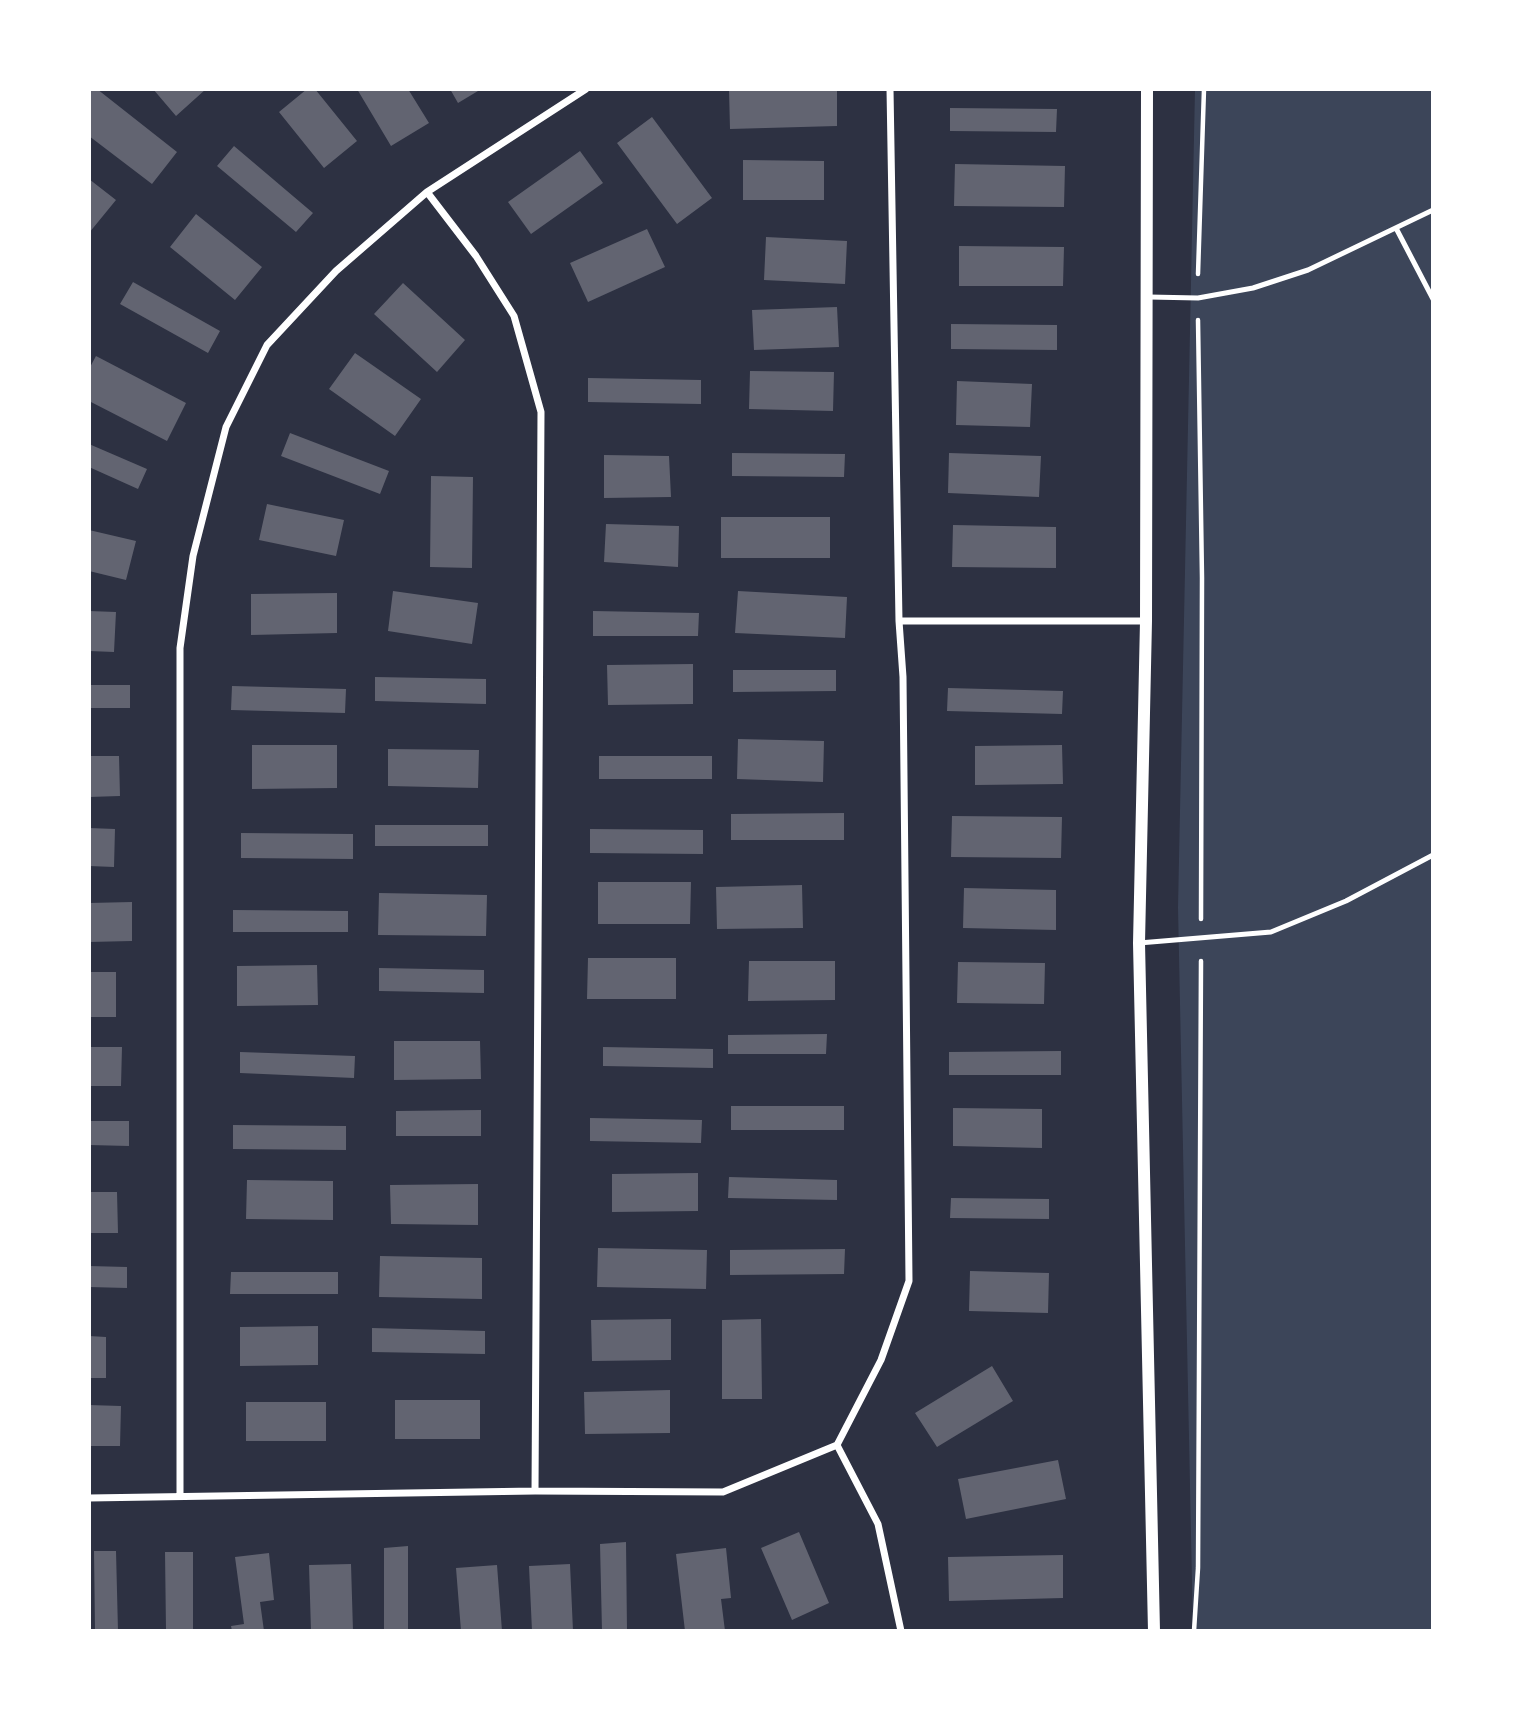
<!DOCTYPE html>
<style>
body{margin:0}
#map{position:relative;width:1522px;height:1720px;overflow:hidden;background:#2d3142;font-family:"Roboto Serif",serif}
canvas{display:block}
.frame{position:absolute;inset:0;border:91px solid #fff;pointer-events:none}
</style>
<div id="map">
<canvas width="1522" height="1720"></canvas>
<div class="frame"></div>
</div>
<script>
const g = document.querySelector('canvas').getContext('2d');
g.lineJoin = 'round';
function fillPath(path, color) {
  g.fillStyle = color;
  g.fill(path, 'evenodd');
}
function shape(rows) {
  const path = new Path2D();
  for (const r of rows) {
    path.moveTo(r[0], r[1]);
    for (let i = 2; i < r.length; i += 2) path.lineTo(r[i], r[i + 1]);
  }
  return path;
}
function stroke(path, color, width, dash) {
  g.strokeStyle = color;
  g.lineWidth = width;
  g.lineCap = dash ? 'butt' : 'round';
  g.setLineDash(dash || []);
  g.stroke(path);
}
fillPath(shape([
 [1195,89,1433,89,1433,1631,1193,1631,1178,907]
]), '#3c4559');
fillPath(shape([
 [90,89,97,89,177,152,152,184,89,136],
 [153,89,206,89,176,116],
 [307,89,315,89,357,141,324,168,279,112],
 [357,89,408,89,429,123,391,146],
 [450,89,477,89,478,91,458,103],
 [729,89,837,89,837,126,730,129],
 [950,108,1057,109,1056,132,950,131],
 [652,117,712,198,677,224,617,143],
 [234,146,313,213,296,232,217,166],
 [580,151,603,183,531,234,508,202],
 [743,160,824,161,824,200,743,200],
 [955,164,1065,166,1064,207,954,206],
 [89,179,116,200,89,233],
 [196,214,262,267,235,300,170,247],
 [647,229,665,267,588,302,570,263],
 [766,237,847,241,845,284,764,280],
 [959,246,1064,247,1063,286,959,286],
 [133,282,220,331,208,353,120,304],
 [403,283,465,340,437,372,374,314],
 [837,307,839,347,754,350,752,310],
 [951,324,1057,325,1057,350,951,349],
 [355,353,421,399,395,436,329,389],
 [96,356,186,403,167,441,89,401,89,369],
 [750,371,834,372,833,411,749,409],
 [588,378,701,380,701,404,588,402],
 [957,381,1032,384,1030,427,956,425],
 [290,433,389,471,380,494,281,456],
 [89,444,147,469,138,489,89,467],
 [732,453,845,454,844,477,732,476],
 [949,453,1041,456,1039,497,948,493],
 [604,455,669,456,671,497,604,498],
 [431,476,473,477,472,568,430,567],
 [267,504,344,520,336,556,259,540],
 [721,517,830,517,830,558,721,558],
 [606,524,679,526,678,567,604,562],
 [953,525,1056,527,1056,568,952,567],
 [89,530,136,541,126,580,89,571],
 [393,591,478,603,472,644,388,631],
 [738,591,847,597,845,638,735,633],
 [337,593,337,633,251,635,251,594],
 [89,611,116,612,114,652,89,651],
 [593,611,699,613,698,636,593,636],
 [693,664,693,704,608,705,607,665],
 [733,670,836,670,836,691,733,692],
 [375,677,486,679,486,704,375,701],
 [89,685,130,685,130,708,89,708],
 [232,686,346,689,345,713,231,710],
 [948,688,1063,691,1062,714,947,711],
 [738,739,824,741,823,782,737,779],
 [252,745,337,745,337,788,252,789],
 [1062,745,1063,784,975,785,975,746],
 [388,749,479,750,478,788,388,786],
 [89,756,119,756,120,796,89,797],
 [599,756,712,756,712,779,599,779],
 [844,813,844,840,731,840,731,814],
 [952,816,1062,817,1061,858,951,857],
 [375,825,488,825,488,846,375,846],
 [89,828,115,829,114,867,89,866],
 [590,829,703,830,703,854,590,853],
 [241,833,353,834,353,859,241,858],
 [598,882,691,882,690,924,598,924],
 [802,885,803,928,717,929,716,887],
 [964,888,1056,890,1056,930,963,928],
 [379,893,487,895,486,936,378,935],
 [132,902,132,941,89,942,89,903],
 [233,910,348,911,348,932,233,932],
 [588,958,676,958,676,999,587,999],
 [749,961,835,961,835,1000,748,1001],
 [958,962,1045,963,1044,1004,957,1003],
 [317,965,318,1005,237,1006,237,966],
 [379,968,484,970,484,993,379,991],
 [89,972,116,972,116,1017,89,1017],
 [827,1034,826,1054,728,1054,728,1035],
 [394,1041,480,1041,481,1079,394,1080],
 [89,1047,122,1047,121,1086,89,1086],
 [603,1047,713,1049,713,1068,603,1066],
 [1061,1051,1061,1075,949,1075,949,1052],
 [240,1052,355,1056,354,1078,240,1073],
 [731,1106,844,1106,844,1130,731,1130],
 [953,1108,1042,1109,1042,1148,953,1146],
 [481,1110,481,1136,396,1136,396,1111],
 [590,1118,702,1120,701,1143,590,1141],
 [89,1121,129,1121,129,1146,89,1145],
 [233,1125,346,1126,346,1150,233,1149],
 [698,1173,698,1211,612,1212,612,1174],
 [729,1177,837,1180,837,1200,728,1198],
 [247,1180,333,1181,333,1220,246,1219],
 [478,1184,478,1225,391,1224,390,1185],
 [89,1192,117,1192,118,1233,89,1233],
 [951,1198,1049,1199,1049,1219,950,1218],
 [598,1248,707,1250,706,1289,597,1287],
 [845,1249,844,1274,730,1275,730,1250],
 [380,1256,482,1258,482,1299,379,1297],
 [89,1266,127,1267,127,1288,89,1287],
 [970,1271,1049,1273,1048,1313,969,1311],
 [231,1272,338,1272,338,1294,230,1294],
 [671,1319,671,1360,592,1361,591,1320],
 [761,1319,762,1399,722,1399,722,1320],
 [318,1326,318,1365,240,1366,240,1327],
 [372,1328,485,1331,485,1354,372,1352],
 [89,1336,106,1337,106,1378,89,1378],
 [992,1366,1013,1401,937,1447,915,1413],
 [670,1390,670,1433,585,1434,584,1392],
 [395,1400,480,1400,480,1439,395,1439],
 [246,1402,326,1402,326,1441,246,1441],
 [89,1405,121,1406,120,1446,89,1446],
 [1058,1460,1066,1499,966,1519,958,1479],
 [799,1532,829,1603,792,1620,761,1548],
 [626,1542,627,1631,602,1631,600,1544],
 [408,1546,408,1631,384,1631,384,1548],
 [726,1548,731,1598,721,1599,725,1631,685,1631,676,1554],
 [94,1551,116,1551,118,1631,95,1631],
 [165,1552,193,1552,193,1631,166,1631],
 [269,1553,274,1600,260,1602,264,1631,232,1631,231,1626,244,1624,235,1557],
 [1063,1555,1063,1598,949,1601,948,1557],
 [351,1564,353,1631,311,1631,309,1565],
 [570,1564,573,1631,532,1631,529,1566],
 [497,1565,502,1631,461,1631,456,1568]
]), '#626471');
stroke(shape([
 [1198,274,1204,89],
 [1198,320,1202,578,1201,919],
 [1194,1631,1198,1568,1201,961]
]), '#fff', 4.5);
stroke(shape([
 [1397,230,1433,299],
 [1149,297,1198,298,1253,288,1308,270,1433,210],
 [1139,943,1271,932,1346,901,1433,855]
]), '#fff', 5);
stroke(shape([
 [427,192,476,256,514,316,541,412,535,1491],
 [899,621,1146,621],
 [837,1445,878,1524,901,1631],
 [180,1496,180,648,193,556,226,427,267,345,336,271,427,192,586,89],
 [89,1498,535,1491,723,1492,837,1445,881,1360,909,1281,903,677,899,621,890,89]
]), '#fff', 7);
stroke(shape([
 [1147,89,1146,621,1139,943,1154,1631]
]), '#fff', 12);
</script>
